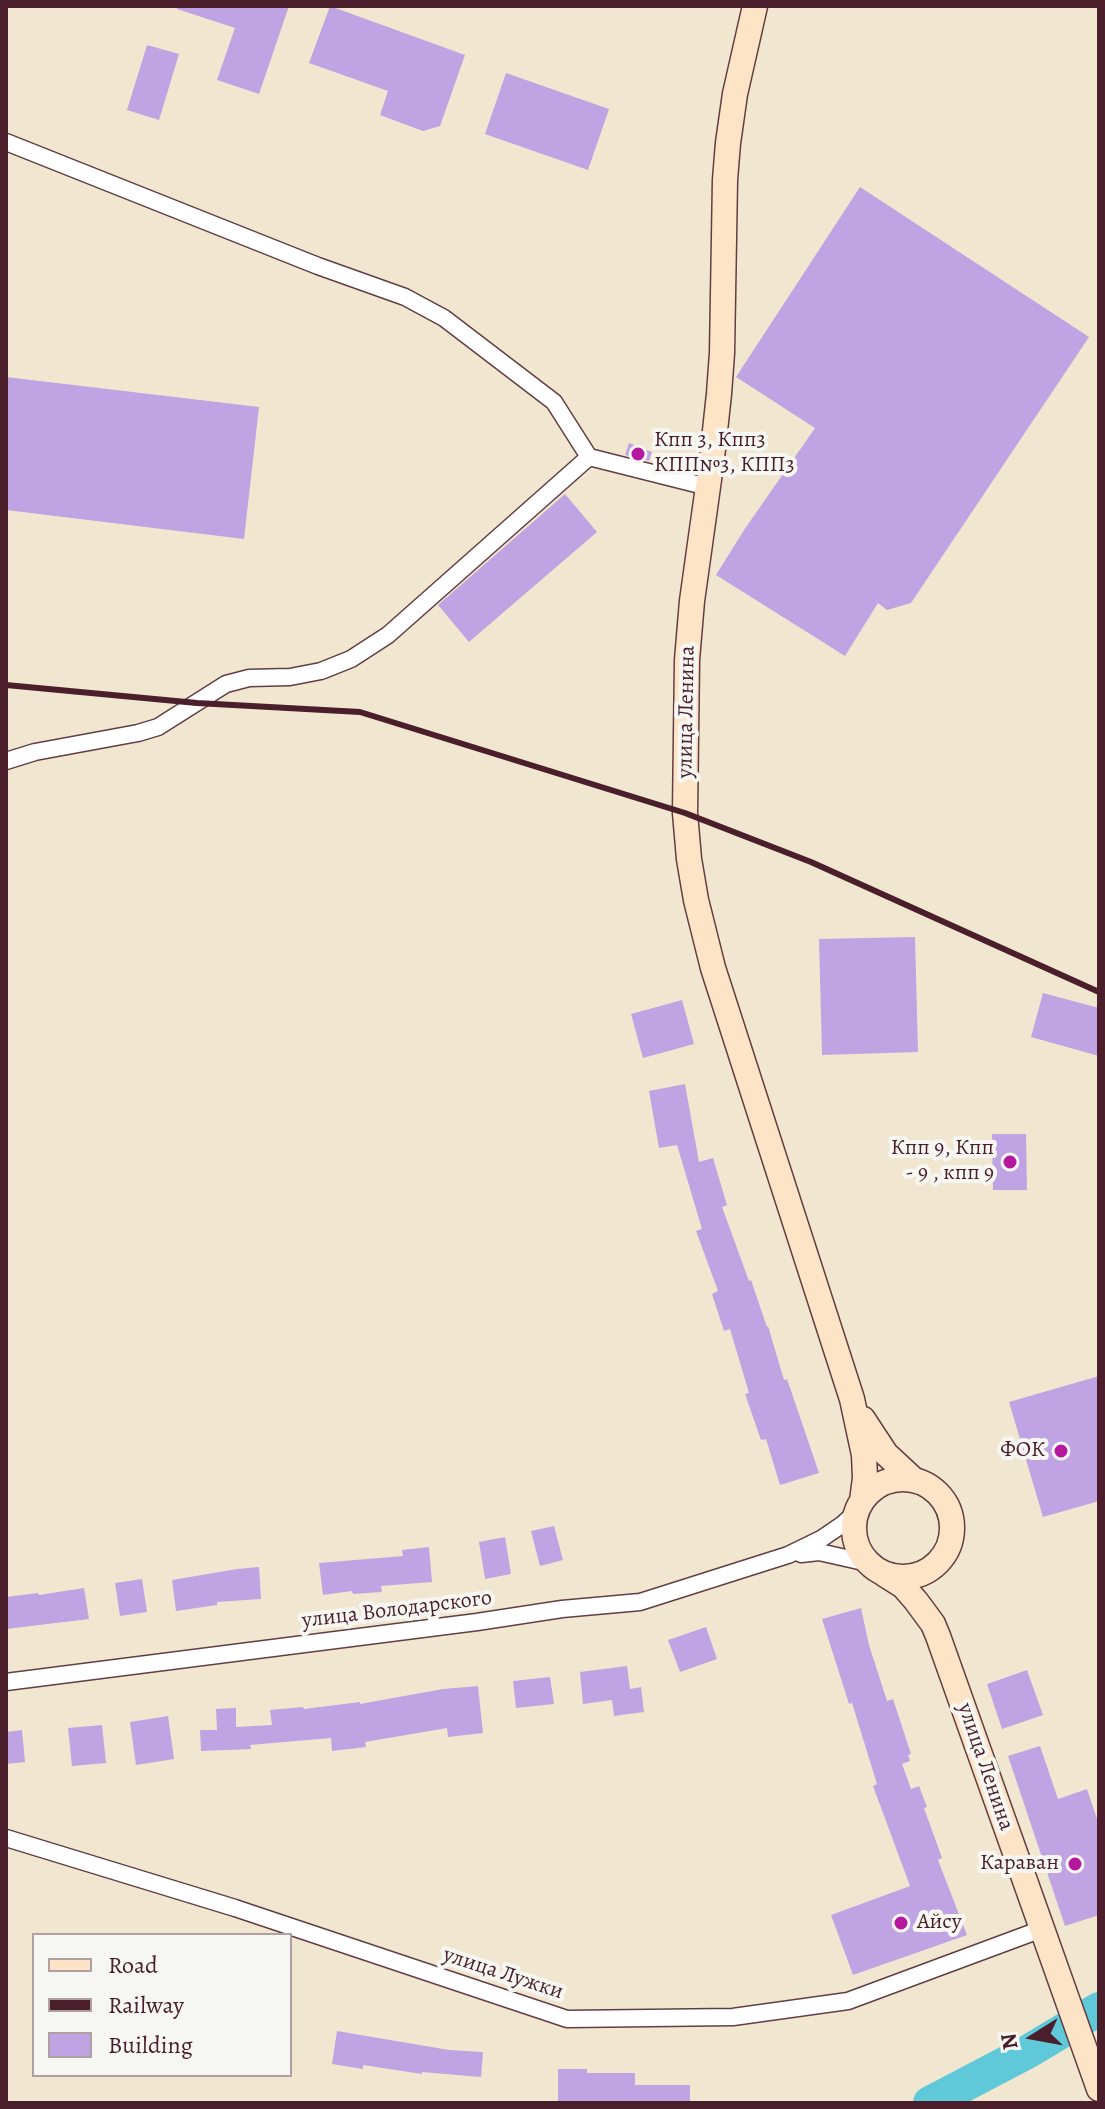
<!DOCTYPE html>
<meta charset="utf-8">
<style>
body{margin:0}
#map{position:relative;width:1105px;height:2109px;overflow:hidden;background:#f1e7d0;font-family:Alegreya,serif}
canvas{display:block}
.frame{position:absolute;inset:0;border:8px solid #4a1f2b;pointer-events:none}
.legend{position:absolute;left:32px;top:1933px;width:260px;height:144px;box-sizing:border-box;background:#f6f6f2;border:2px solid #b1a0a2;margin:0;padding:10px 14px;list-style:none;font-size:24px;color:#4a1f2b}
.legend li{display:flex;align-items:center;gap:16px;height:40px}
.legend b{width:40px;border:2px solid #b1a0a2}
.north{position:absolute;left:993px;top:1997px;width:80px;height:80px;-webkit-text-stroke:6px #f6f6f2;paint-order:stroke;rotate:259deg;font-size:22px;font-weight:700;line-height:32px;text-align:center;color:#4a1f2b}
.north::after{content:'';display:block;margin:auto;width:28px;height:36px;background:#4a1f2b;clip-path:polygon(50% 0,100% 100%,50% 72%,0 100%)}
</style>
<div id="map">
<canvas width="1105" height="2109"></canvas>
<div class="frame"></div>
<ul class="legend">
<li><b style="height:10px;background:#fee4c6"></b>Road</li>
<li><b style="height:10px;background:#4a1f2b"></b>Railway</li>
<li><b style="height:22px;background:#c0a3e2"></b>Building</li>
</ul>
<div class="north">N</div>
</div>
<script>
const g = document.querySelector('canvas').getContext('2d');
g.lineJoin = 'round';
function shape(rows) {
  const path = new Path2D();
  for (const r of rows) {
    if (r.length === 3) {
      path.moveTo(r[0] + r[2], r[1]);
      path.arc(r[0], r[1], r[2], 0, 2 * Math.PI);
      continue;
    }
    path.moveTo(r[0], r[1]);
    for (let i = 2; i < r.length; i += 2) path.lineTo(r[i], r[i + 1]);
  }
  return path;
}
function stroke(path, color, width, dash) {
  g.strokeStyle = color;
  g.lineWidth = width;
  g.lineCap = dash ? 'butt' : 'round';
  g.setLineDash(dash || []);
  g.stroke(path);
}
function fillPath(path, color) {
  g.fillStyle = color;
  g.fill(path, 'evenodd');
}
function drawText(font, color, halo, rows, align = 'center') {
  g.font = font + ' Alegreya,serif';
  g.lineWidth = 8;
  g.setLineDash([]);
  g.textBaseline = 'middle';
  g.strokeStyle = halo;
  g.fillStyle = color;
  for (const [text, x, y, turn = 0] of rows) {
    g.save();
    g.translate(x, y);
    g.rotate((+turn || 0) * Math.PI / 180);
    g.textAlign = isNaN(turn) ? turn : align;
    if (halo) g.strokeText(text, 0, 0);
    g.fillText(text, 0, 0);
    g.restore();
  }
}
stroke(shape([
 [930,2103,1029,2051,1099,2009]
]), '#5fc9d9', 34);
fillPath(shape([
 [177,6,289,6,259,94,217,80,235,28,177,9],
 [330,6,465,55,440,126,423,131,380,115,388,91,309,63],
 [147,45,179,54,159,120,127,110],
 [506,73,609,109,588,170,485,134],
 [860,187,1089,337,911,603,887,610,878,603,845,656,716,575,744,530,815,428,736,377],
 [6,377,259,407,244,539,6,510],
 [629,443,652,452,649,461,625,455],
 [565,494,597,532,469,642,438,605],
 [915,937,918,1052,822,1055,819,939],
 [1043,993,1099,1008,1099,1056,1031,1037],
 [682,1000,694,1044,643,1058,631,1014],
 [685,1084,699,1162,713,1158,727,1205,722,1207,749,1281,751,1280,767,1327,768,1326,784,1380,787,1379,819,1473,780,1485,766,1439,761,1440,745,1394,749,1393,730,1329,724,1331,712,1294,718,1291,696,1231,702,1229,677,1145,659,1148,649,1091],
 [992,1134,1026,1134,1027,1190,993,1190],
 [1099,1376,1099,1501,1043,1517,1009,1402],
 [554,1526,563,1560,540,1566,531,1531],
 [505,1537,511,1574,485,1579,479,1542],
 [429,1547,432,1582,381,1586,382,1592,353,1594,352,1591,323,1595,319,1563,403,1556,402,1550],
 [259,1567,261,1599,217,1602,217,1605,176,1611,172,1580,237,1569],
 [142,1579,147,1612,120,1616,115,1583],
 [84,1588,89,1619,6,1629,6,1597,38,1593,39,1595],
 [861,1608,869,1645,887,1701,893,1699,911,1754,908,1755,910,1761,902,1764,911,1789,919,1786,927,1807,924,1808,942,1858,938,1860,967,1935,853,1975,831,1915,910,1886,873,1786,877,1784,852,1703,849,1704,822,1619],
 [706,1627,717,1659,680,1672,668,1640],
 [627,1666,630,1689,641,1687,644,1712,614,1716,612,1700,583,1704,580,1672],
 [1027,1670,1043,1715,1002,1729,987,1684],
 [550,1677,554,1704,516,1708,513,1681],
 [478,1686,483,1733,448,1737,447,1728,365,1742,366,1747,332,1751,331,1738,250,1745,251,1749,201,1751,200,1730,217,1730,216,1709,236,1708,236,1727,272,1725,270,1710,303,1707,304,1709,360,1702,360,1704,443,1689],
 [168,1716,174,1759,136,1765,130,1722],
 [102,1725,106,1763,72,1766,68,1728],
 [22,1730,25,1762,6,1764,6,1732],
 [1040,1746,1058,1799,1087,1789,1099,1825,1099,1915,1065,1926,1008,1756],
 [337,2031,449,2050,483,2052,481,2077,422,2072,422,2074,363,2065,363,2069,332,2064],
 [558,2069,587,2069,587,2073,635,2073,635,2085,690,2085,690,2103,558,2103]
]), '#c0a3e2');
const street = shape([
 [6,142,318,266,405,297,444,318,554,402,589,457,388,635,351,659,321,671,290,677,249,678,226,684,158,727,138,733,35,752,6,761],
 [589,457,708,487],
 [801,1554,819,1552,868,1563],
 [6,1682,477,1622,562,1609,640,1602,788,1555,821,1539,843,1524,857,1511],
 [6,1838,235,1908,567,2019,733,2017,848,2001,1042,1929]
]);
const secondary = shape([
 [755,6,735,94,728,143,725,180,722,353,719,394,712,458,692,601,687,660,685,813,689,859,696,900,713,968,852,1399,864,1455,865,1478,862,1501],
 [863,1419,886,1454,914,1480],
 [903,1528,49],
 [884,1574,903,1586,916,1601,933,1624,938,1636,1099,2089]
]);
stroke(street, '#633d44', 19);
stroke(secondary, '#633d44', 27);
stroke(street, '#fff', 16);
stroke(secondary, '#fee4c6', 24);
stroke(shape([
 [6,685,197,703,360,712,685,813,811,862,1099,992]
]), '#4a1f2b', 6);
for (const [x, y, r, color] of [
 [638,454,8,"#b5179e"],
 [1010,1162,8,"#b5179e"],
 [1061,1451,8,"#b5179e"],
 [1075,1864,8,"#b5179e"],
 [901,1923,8,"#b5179e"]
]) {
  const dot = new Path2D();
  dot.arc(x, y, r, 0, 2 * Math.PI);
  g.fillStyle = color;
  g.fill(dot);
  stroke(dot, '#f6f6f2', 3);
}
drawText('22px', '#4a1f2b', '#f6f6f2', [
 ["Кпп 3, Кпп3",654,441,"left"],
 ["КПП№3, КПП3",654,466,"left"],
 ["Кпп 9, Кпп",994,1149],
 ["- 9 , кпп 9",994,1174],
 ["ФОК",1045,1451],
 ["Караван",1059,1864],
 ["Айсу",917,1923,"left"]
], 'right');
drawText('22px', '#4a1f2b', '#f6f6f2', [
 ["улица Ленина",687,712,-89],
 ["улица Володарского",397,1610,-7],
 ["улица Ленина",985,1767,71],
 ["улица Лужки",503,1974,18]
]);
</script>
